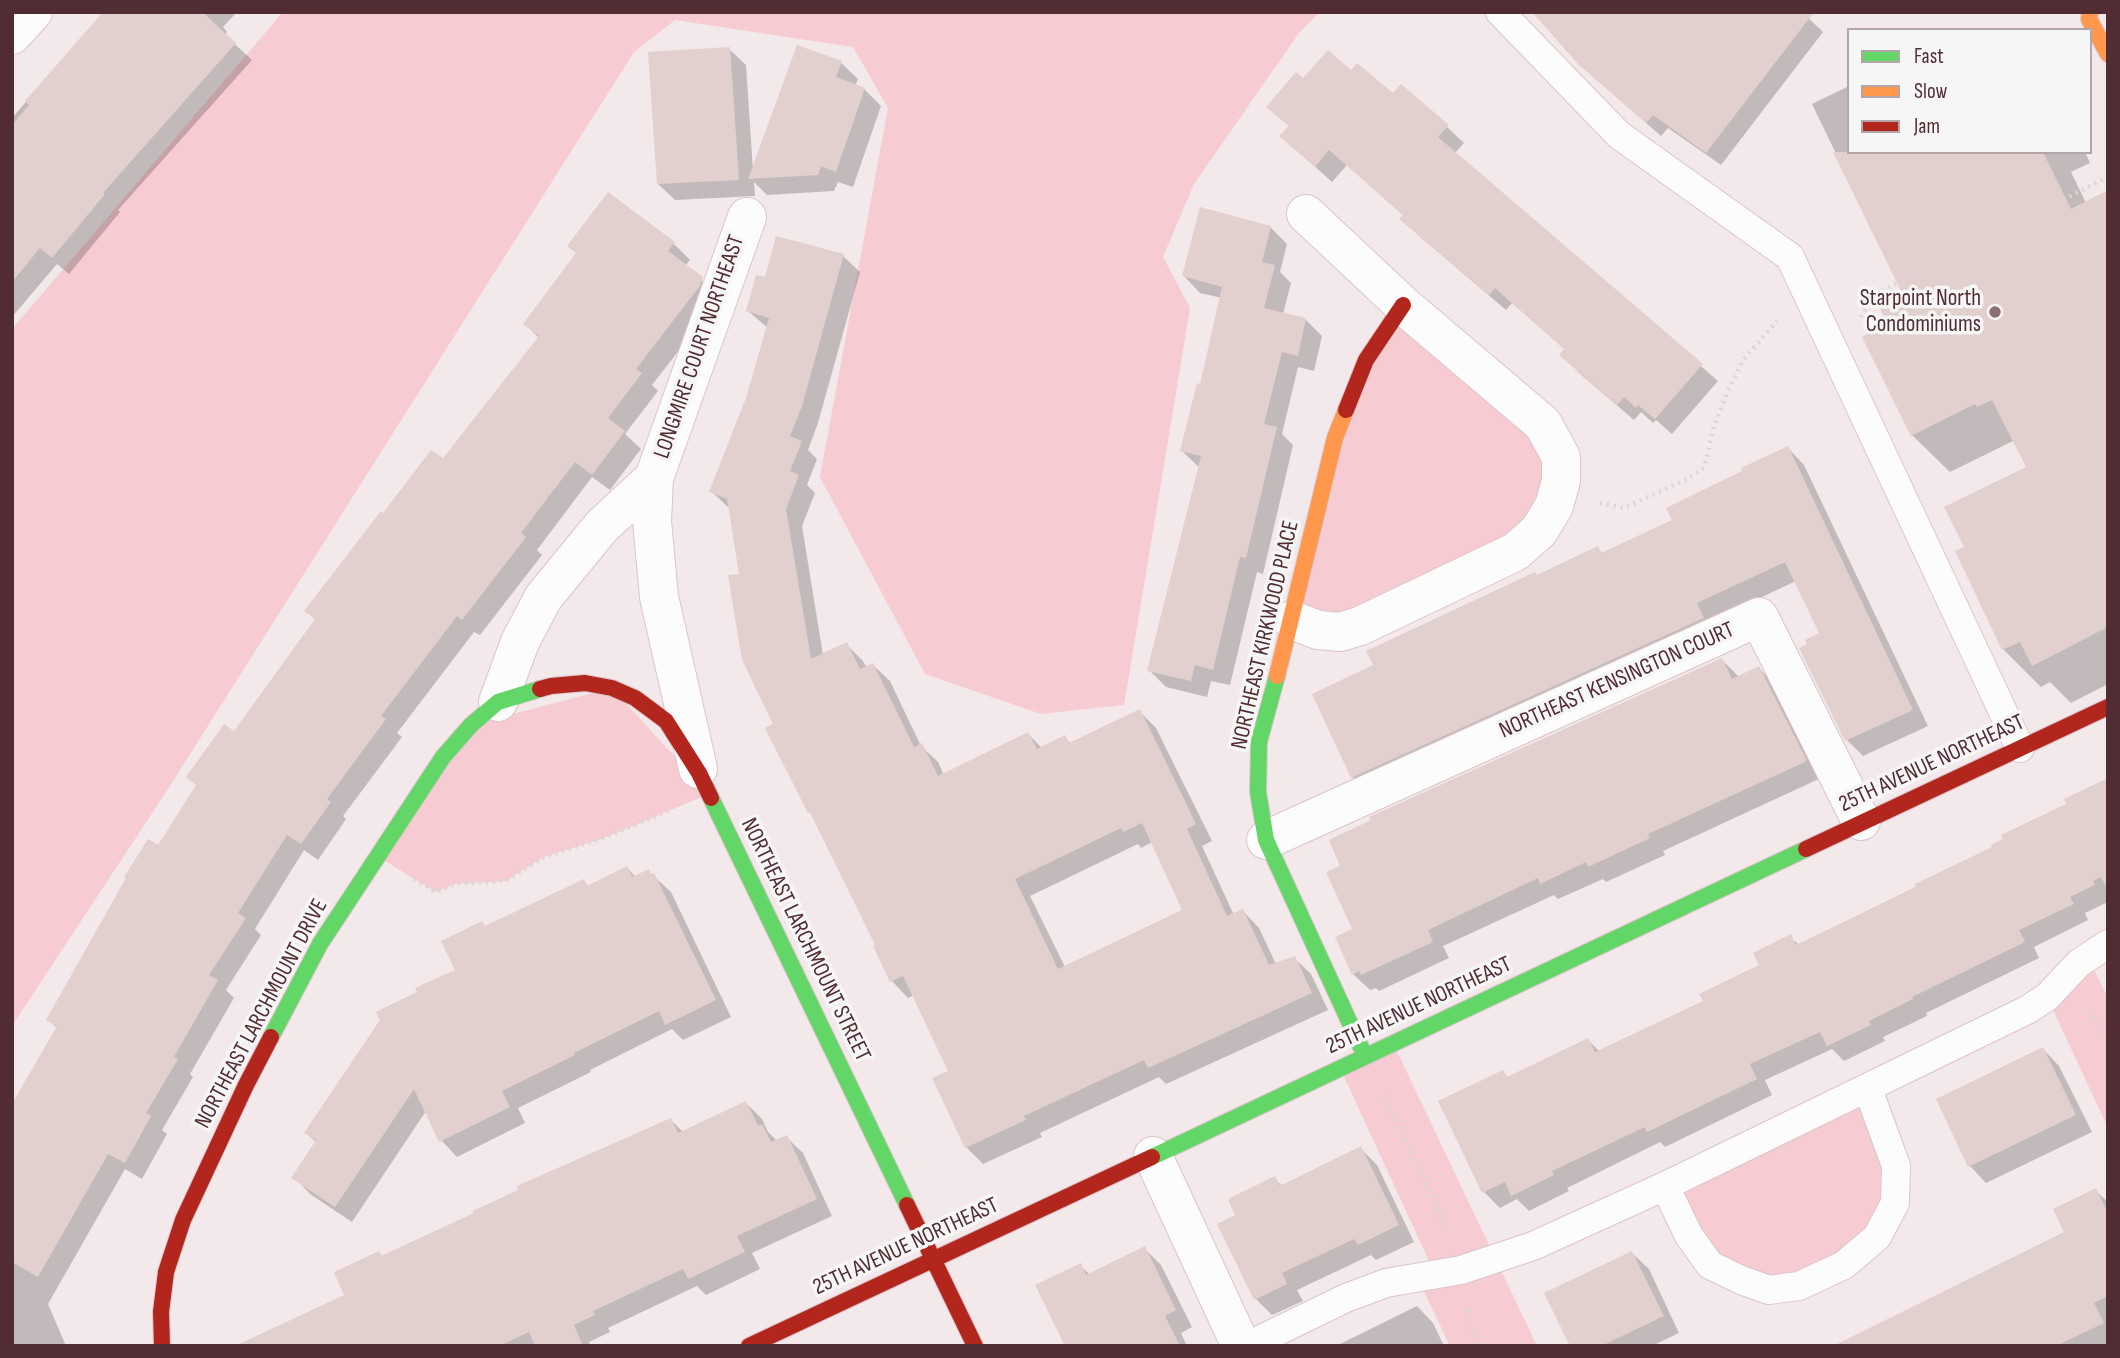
<!DOCTYPE html>
<style>
body{margin:0}
#map{position:relative;width:2120px;height:1358px;overflow:hidden;background:#f3e8ea;font-family:"Sofia Sans Condensed",sans-serif}
canvas{display:block}
.frame{position:absolute;inset:0;border:14px solid #512c33;pointer-events:none}
.legend{position:absolute;left:1847px;top:28px;width:245px;height:126px;box-sizing:border-box;background:#f6f6f6;border:2px solid #b4a5a8;margin:0;padding:9px 12px;list-style:none;font-size:21px;color:#512c33}
.legend li{display:flex;align-items:center;gap:14px;height:35px}
.legend b{width:35px;border:2px solid #b4a5a8}
</style>
<div id="map">
<canvas width="2120" height="1358"></canvas>
<div class="frame"></div>
<ul class="legend">
<li><b style="height:9px;background:#63d668"></b>Fast</li>
<li><b style="height:9px;background:#ff974d"></b>Slow</li>
<li><b style="height:9px;background:#b3261e"></b>Jam</li>
</ul>
</div>
<script>
const g = document.querySelector('canvas').getContext('2d');
g.lineJoin = 'round';
function fillPath(path, color) {
  g.fillStyle = color;
  g.fill(path, 'evenodd');
}
function shape(rows) {
  const path = new Path2D();
  for (const r of rows) {
    path.moveTo(r[0], r[1]);
    for (let i = 2; i < r.length; i += 2) path.lineTo(r[i], r[i + 1]);
  }
  return path;
}
function stroke(path, color, width, dash) {
  g.strokeStyle = color;
  g.lineWidth = width;
  g.lineCap = dash ? 'butt' : 'round';
  g.setLineDash(dash || []);
  g.stroke(path);
}
function drawText(font, color, halo, rows, align = 'center') {
  g.font = font + ' "Sofia Sans Condensed",sans-serif';
  g.lineWidth = 7;
  g.setLineDash([]);
  g.textBaseline = 'middle';
  g.strokeStyle = halo;
  g.fillStyle = color;
  for (const [text, x, y, turn = 0] of rows) {
    g.save();
    g.translate(x, y);
    g.rotate((+turn || 0) * Math.PI / 180);
    g.textAlign = isNaN(turn) ? turn : align;
    if (halo) g.strokeText(text, 0, 0);
    g.fillText(text, 0, 0);
    g.restore();
  }
}
fillPath(shape([
 [283,12,1320,12,1299,33,1194,184,1163,257,1190,308,1124,705,1041,714,925,674,820,477,888,108,853,47,675,20,634,52,168,789,12,1026,12,329],
 [1403,305,1543,424,1554,506,1360,626,1292,620,1335,438],
 [612,688,709,794,604,838,544,857,506,881,455,884,436,892,377,856,471,725],
 [2088,957,2108,998,2108,1128,2047,997],
 [1393,1043,1537,1346,1450,1346,1417,1277,1435,1274,1340,1068],
 [1868,1089,1896,1166,1877,1237,1799,1286,1710,1265,1665,1186]
]), '#f7cbd2');
fillPath(shape([
 [104,12,237,12,223,27,227,32,225,35,252,60,118,210,120,212,69,274,57,264,12,317,12,118],
 [1802,12,1823,32,1721,165,1668,128,1661,136,1594,77],
 [729,49,746,65,753,171,841,63,858,79,855,86,864,89,881,106,853,187,838,182,834,191,767,195,754,182,755,196,675,200,658,184],
 [1351,73,1447,127,1464,143,1455,153,1718,381,1672,434,1656,420,1653,423,1641,412,1634,420,1578,372,1566,350,1512,303,1506,310,1418,235,1404,216,1347,165,1332,182,1281,136,1290,127,1269,107,1304,81],
 [1849,86,1849,152,2085,152,2090,163,2071,172,2086,203,2108,205,2108,684,2071,703,2050,682,2041,687,2003,649,2028,468,2013,441,1950,472,1912,435,1890,325,1902,290,1812,104],
 [1270,227,1287,244,1280,272,1291,283,1283,314,1306,320,1322,336,1314,371,1298,367,1282,434,1293,445,1263,574,1257,572,1230,685,1211,681,1207,697,1166,687,1149,670,1200,468,1182,451,1201,386,1222,298,1200,293,1184,276],
 [673,243,690,260,685,266,718,295,715,304,652,385,658,391,625,434,641,449,610,490,592,477,537,550,542,555,480,635,474,632,397,733,402,737,343,816,346,819,318,860,304,850,255,929,261,935,226,990,234,998,190,1074,193,1077,162,1130,167,1134,142,1179,125,1169,48,1304,66,1346,12,1346,12,1107,57,1028,48,1019,197,786,188,777,234,734,316,620,307,611,383,515,443,461,539,338,525,324],
 [843,256,860,272,818,423,808,450,817,459,807,485,815,493,802,526,823,655,846,644,863,661,867,668,873,665,890,681,921,746,938,762,944,775,1028,734,1042,748,1064,737,1071,744,1139,711,1156,728,1212,841,1202,846,1234,915,1243,911,1259,928,1276,964,1294,958,1311,974,1328,1010,1166,1084,1159,1077,1040,1133,1042,1137,983,1164,966,1147,935,1079,950,1072,914,995,908,998,892,981,875,947,877,946,768,728,775,725,741,575,730,509,711,491,748,399,768,328,748,311,766,279],
 [1152,842,1184,910,1065,967,1030,896,1138,844,1141,848],
 [1788,448,1804,465,1928,726,1863,756,1847,740,1822,634,1796,581,1713,620,1369,793,1352,777,1375,666,1537,577,1598,548,1603,554,1674,521],
 [1722,660,1739,677,1759,668,1775,685,1821,778,1663,851,1665,855,1606,882,1603,879,1558,899,1554,895,1443,946,1449,958,1379,991,1376,988,1370,990,1353,974,1354,930],
 [2108,780,2108,902,2085,913,2088,920,2034,947,2039,958,1926,1013,1927,1016,1883,1037,1885,1041,1844,1061,1832,1049,1765,1080,1772,1095,1665,1147,1660,1142,1567,1188,1569,1191,1529,1211,1517,1199,1500,1208,1484,1192,1503,1072,1509,1078,1588,1040,1600,1052,1705,1001,1762,966,1790,937,1799,945,1994,848],
 [627,868,636,877,648,871,671,892,731,1017,683,1040,672,1029,590,1070,591,1072,518,1108,525,1123,457,1157,441,1140,426,1111,352,1222,310,1194,294,1177,317,1143,306,1133,457,971,486,927,583,881,589,887],
 [2043,1049,2059,1066,2092,1132,1986,1183,1970,1166],
 [746,1103,762,1119,768,1132,777,1141,786,1137,803,1153,832,1216,752,1253,760,1269,706,1295,697,1286,608,1328,610,1332,589,1342,591,1346,269,1346,347,1296,379,1253,383,1257,671,1120,683,1132],
 [1360,1148,1377,1165,1414,1242,1376,1260,1371,1255,1297,1290,1303,1301,1272,1315,1256,1299,1238,1216,1274,1178,1282,1186],
 [2096,1191,2108,1202,2108,1345,1836,1346,2066,1233],
 [1144,1248,1161,1265,1192,1327,1181,1333,1187,1346,1067,1346,1080,1265,1090,1275],
 [1632,1253,1649,1269,1679,1333,1652,1346,1572,1346],
 [1417,1306,1433,1323,1444,1346,1336,1346]
]), '#0003');
fillPath(shape([
 [103,12,202,12,236,43,103,193,105,194,52,258,40,248,12,282,12,125,29,105,25,101],
 [1532,12,1814,12,1706,153,1653,115,1646,123,1578,64],
 [797,45,842,61,836,77,865,88,836,172,821,166,818,175,748,179],
 [730,47,739,180,657,184,648,52],
 [1328,50,1351,70,1357,63,1393,93,1401,84,1449,125,1438,137,1703,364,1655,419,1638,405,1636,408,1624,397,1617,405,1559,355,1564,349,1495,288,1489,295,1399,219,1403,215,1329,150,1315,167,1279,136,1289,126,1266,107,1296,72,1303,78],
 [1833,152,2043,152,2071,209,2108,190,2108,627,2032,666,2020,642,2002,650,1955,551,1964,547,1944,507,2026,467,1992,400,1977,407,1975,404,1911,436,1862,337,1888,324,1876,301,1900,289],
 [608,192,675,242,668,251,703,277,699,287,636,369,642,373,608,418,625,431,592,475,575,462,521,533,526,537,462,620,457,616,381,716,386,719,327,799,331,802,301,844,287,835,238,913,246,918,209,975,218,980,174,1057,178,1059,146,1113,151,1116,125,1163,108,1154,38,1277,12,1262,12,1104,57,1026,46,1020,126,878,124,877,148,839,158,845,196,785,186,777,224,724,234,731,315,619,304,611,381,511,383,513,431,450,443,458,539,336,523,324,576,253,567,246],
 [1200,207,1271,226,1262,262,1275,265,1264,308,1306,318,1298,356,1282,352,1264,424,1277,427,1246,558,1240,557,1213,670,1195,665,1191,681,1147,671,1201,456,1180,451,1197,383,1200,384,1222,287,1182,276],
 [776,236,844,254,802,406,790,436,802,441,790,471,799,475,786,509,811,659,847,642,860,669,873,663,914,747,922,743,938,776,1028,732,1037,749,1065,735,1069,743,1140,709,1196,824,1187,829,1227,916,1243,909,1269,965,1295,956,1312,993,1148,1068,1144,1060,1024,1116,1026,1120,965,1148,932,1078,948,1071,903,976,890,982,873,946,875,945,810,812,808,813,765,728,773,724,742,660,728,575,739,574,727,499,709,492,746,398,769,318,746,311,756,275,765,277],
 [1142,823,1182,910,1058,969,1015,879,1121,828,1123,832],
 [1788,446,1913,710,1845,741,1799,648,1807,644,1805,640,1819,633,1785,562,1697,603,1704,618,1351,778,1312,694,1373,665,1366,651,1535,572,1537,575,1598,546,1601,553,1672,520,1666,508,1742,471,1741,468],
 [1722,658,1732,679,1759,666,1806,759,1805,762,1648,834,1650,838,1588,867,1586,862,1540,884,1538,878,1428,930,1433,942,1361,975,1359,971,1352,975,1335,937,1352,929,1326,872,1340,866,1329,840,1371,820,1369,817],
 [2108,778,2108,891,2101,877,2093,881,2095,885,2070,897,2074,904,2019,930,2025,942,1912,997,1913,999,1869,1021,1871,1025,1827,1046,1820,1032,1750,1064,1757,1079,1647,1132,1645,1127,1552,1171,1554,1175,1511,1196,1505,1182,1482,1193,1438,1101,1503,1070,1507,1077,1588,1038,1595,1052,1703,1001,1699,994,1759,965,1753,953,1791,934,1796,945,1916,887,1915,884,1992,847,1991,845,2003,839,2001,835,2066,804,2064,799],
 [627,866,632,877,649,869,651,875,654,873,716,1000,665,1025,659,1011,574,1053,575,1055,502,1091,510,1107,439,1142,414,1089,335,1207,291,1178,316,1140,304,1133,380,1020,376,1012,417,992,415,988,455,970,441,941,482,921,485,926,584,879,587,886],
 [2043,1047,2076,1115,1968,1167,1936,1099],
 [746,1101,758,1126,762,1124,771,1142,787,1135,817,1199,737,1236,745,1252,688,1279,683,1269,593,1311,595,1315,574,1325,583,1346,535,1346,529,1332,499,1346,235,1346,344,1295,334,1272,379,1251,381,1256,474,1213,473,1211,518,1190,517,1186,671,1118,678,1133],
 [1361,1146,1399,1225,1358,1245,1354,1239,1282,1273,1287,1284,1254,1300,1217,1224,1235,1215,1228,1199,1275,1176,1280,1186],
 [2096,1188,2108,1213,2108,1296,2094,1303,2104,1323,2056,1346,1833,1346,2064,1232,2053,1209],
 [1145,1246,1176,1310,1165,1316,1180,1346,1065,1346,1035,1285,1081,1263,1086,1275],
 [1632,1251,1664,1316,1601,1346,1570,1346,1544,1293]
]), '#e1d0ce');
const lane = shape([
 [1500,12,1619,135,1790,257,2020,748],
 [1665,1186,1689,1236,1710,1265,1741,1280,1769,1290,1799,1286,1844,1265,1877,1237,1895,1203,1896,1166,1868,1089],
 [1247,1346,1346,1298,1386,1283,1461,1270,1533,1246,1665,1186,2027,1010,2047,997,2079,963,2108,944]
]);
const street = shape([
 [12,35,33,12],
 [654,478,652,521,659,597,698,769],
 [1292,620,1318,630,1340,632,1360,626,1515,552,1539,531,1554,506,1561,481,1561,457,1543,424,1403,305,1306,214],
 [498,702,520,642,543,598,602,526,654,478,747,217],
 [1266,840,1759,617,1861,821],
 [1153,1156,1241,1346]
]);
const fast = shape([
 [1277,676,1259,742,1258,792,1266,840,1365,1056],
 [711,798,907,1205],
 [271,1037,320,944,443,757,471,725,498,702,540,689],
 [1152,1157,1806,849]
]);
const slow = shape([
 [2090,12,2089,19,2108,54],
 [1277,676,1335,438,1346,410]
]);
const jam = shape([
 [1346,410,1366,360,1403,305],
 [540,689,551,686,585,683,612,688,635,698,666,721,699,773,711,798],
 [1806,849,2108,707],
 [907,1205,975,1346],
 [162,1346,161,1312,166,1272,183,1220,246,1085,271,1037],
 [749,1346,1152,1157]
]);
stroke(lane, '#dbc5c9', 30);
stroke(street, '#dbc5c9', 40);
stroke(fast, '#dbc5c9', 18);
stroke(slow, '#dbc5c9', 18);
stroke(jam, '#dbc5c9', 18);
stroke(shape([
 [1861,317,1873,295,2108,177],
 [1600,503,1624,508,1689,478,1704,468,1714,426,1728,391,1743,360,1777,321],
 [414,879,436,892,455,884,506,881,544,857,604,838,668,811],
 [2090,1010,2108,1047],
 [1383,1095,1434,1198,1447,1233],
 [1468,1309,1473,1331,1480,1346]
]), '#dad6d6', 4.5, [2, 5]);
stroke(lane, '#fdfcfc', 28);
stroke(street, '#fdfcfc', 38);
stroke(fast, '#63d668', 16);
stroke(slow, '#ff974d', 16);
stroke(jam, '#b3261e', 16);
for (const [x, y, r, color] of [
 [1995,312,7,"#8a6e73"]
]) {
  const dot = new Path2D();
  dot.arc(x, y, r, 0, 2 * Math.PI);
  g.fillStyle = color;
  g.fill(dot);
  stroke(dot, '#f6f6f6', 2.5);
}
drawText('23px', '#512c33', '#f6f6f6', [
 ["Starpoint North",1981,299],
 ["Condominiums",1981,325]
], 'right');
drawText('23px', '#512c33', '#f6f6f6', [
 ["LONGMIRE COURT NORTHEAST",700,347,-71],
 ["NORTHEAST KIRKWOOD PLACE",1266,635,-77],
 ["NORTHEAST KENSINGTON COURT",1617,681,-24],
 ["25TH AVENUE NORTHEAST",1932,764,-25],
 ["NORTHEAST LARCHMOUNT STREET",805,940,64],
 ["25TH AVENUE NORTHEAST",1419,1006,-25],
 ["NORTHEAST LARCHMOUNT DRIVE",262,1014,-62],
 ["25TH AVENUE NORTHEAST",906,1247,-25]
]);
</script>
